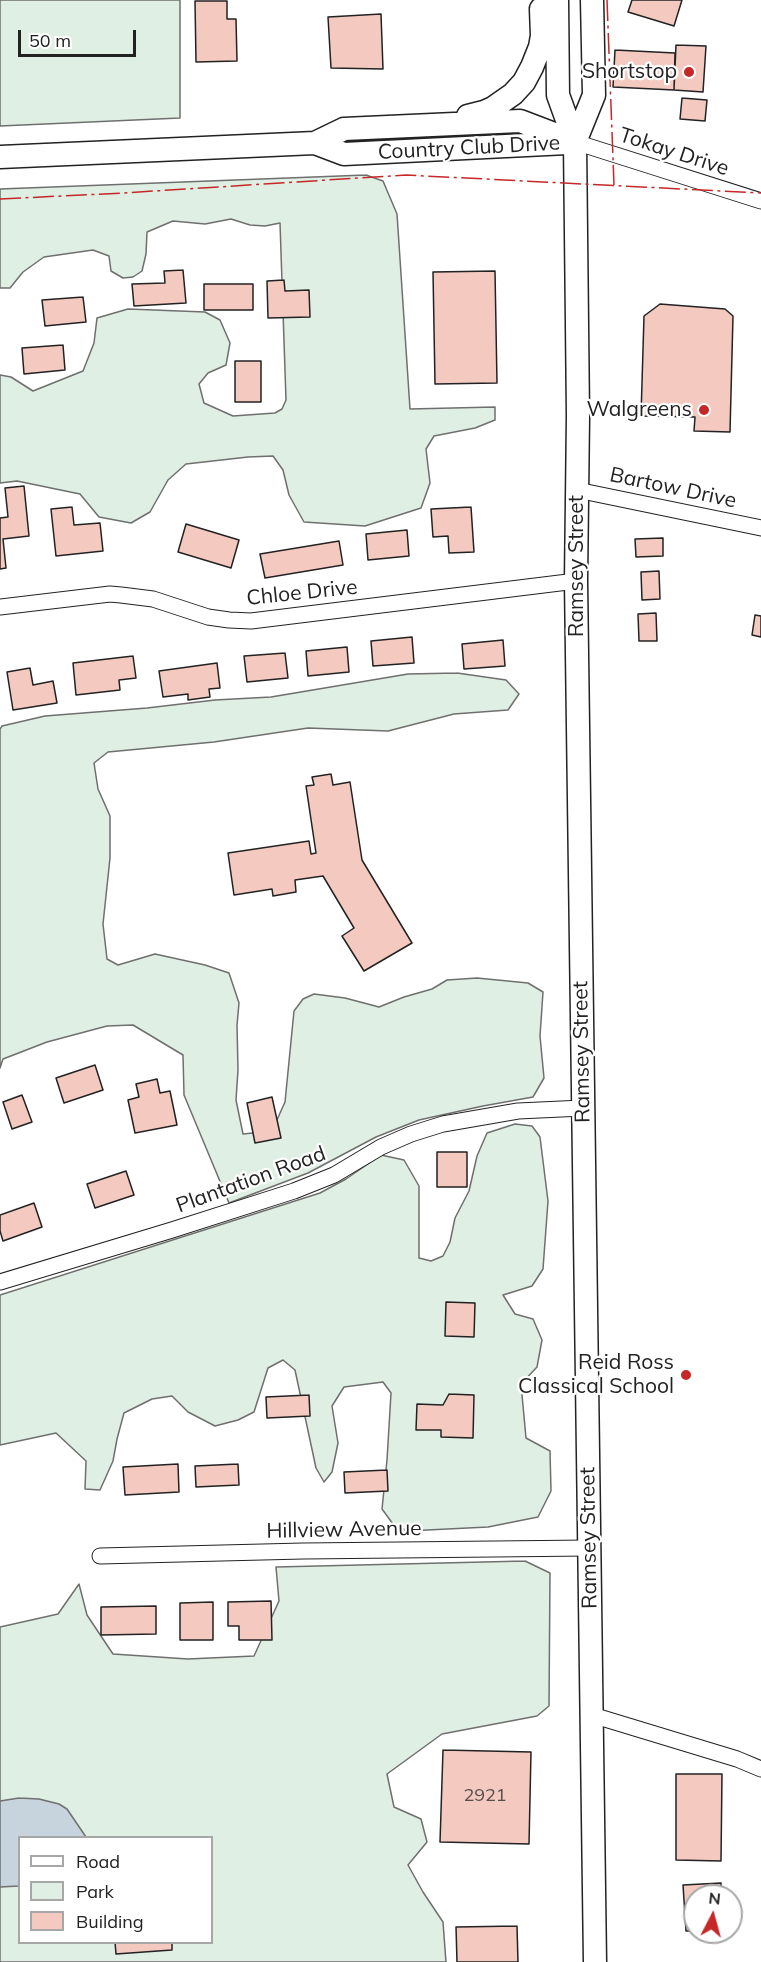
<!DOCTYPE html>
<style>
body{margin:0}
#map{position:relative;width:761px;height:1962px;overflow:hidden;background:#fff;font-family:Mulish,sans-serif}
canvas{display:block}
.legend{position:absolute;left:18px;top:1836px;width:195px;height:108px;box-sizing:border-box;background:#fff;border:2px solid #a7a7a7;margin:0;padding:8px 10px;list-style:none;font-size:18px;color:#222}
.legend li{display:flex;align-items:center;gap:12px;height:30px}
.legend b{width:30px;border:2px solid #a7a7a7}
.north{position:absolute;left:683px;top:1884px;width:60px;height:60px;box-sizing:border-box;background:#fff;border:2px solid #a7a7a7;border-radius:50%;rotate:6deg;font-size:16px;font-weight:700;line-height:24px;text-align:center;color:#222}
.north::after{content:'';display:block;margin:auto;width:21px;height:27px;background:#c62828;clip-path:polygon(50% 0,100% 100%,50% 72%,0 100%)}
.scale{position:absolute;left:18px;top:30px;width:118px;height:27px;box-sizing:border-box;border:3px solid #222;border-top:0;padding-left:8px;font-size:18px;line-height:21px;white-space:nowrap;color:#222;-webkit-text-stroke:4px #fff;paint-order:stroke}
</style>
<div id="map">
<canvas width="761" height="1962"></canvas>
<ul class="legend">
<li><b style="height:8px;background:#fff"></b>Road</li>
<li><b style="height:16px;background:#e0efe3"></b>Park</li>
<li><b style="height:16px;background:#f3c9c0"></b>Building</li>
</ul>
<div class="north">N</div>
<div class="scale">50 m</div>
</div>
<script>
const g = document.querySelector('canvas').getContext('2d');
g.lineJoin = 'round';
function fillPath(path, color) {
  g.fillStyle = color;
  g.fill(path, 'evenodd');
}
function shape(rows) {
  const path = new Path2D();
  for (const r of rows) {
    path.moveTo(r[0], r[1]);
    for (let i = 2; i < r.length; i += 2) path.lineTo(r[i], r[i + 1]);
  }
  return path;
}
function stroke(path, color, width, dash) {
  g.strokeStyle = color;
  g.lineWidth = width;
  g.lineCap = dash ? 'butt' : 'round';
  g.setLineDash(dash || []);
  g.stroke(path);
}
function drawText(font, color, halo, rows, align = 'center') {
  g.font = font + ' Mulish,sans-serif';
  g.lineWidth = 4.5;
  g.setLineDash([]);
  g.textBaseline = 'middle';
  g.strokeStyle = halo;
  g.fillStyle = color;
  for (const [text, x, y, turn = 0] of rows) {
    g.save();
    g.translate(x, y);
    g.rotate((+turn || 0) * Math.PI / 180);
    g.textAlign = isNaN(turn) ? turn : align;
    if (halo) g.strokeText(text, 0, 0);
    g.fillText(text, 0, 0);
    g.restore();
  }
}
const green = shape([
 [0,0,180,0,180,118,0,126,0,0],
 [366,175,383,181,397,214,410,409,495,407,495,420,475,428,434,436,426,449,430,483,421,508,365,526,304,522,289,495,283,470,273,456,248,457,186,464,168,480,150,512,131,523,99,517,80,494,17,481,0,483,0,375,11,377,33,391,83,371,94,343,97,318,128,309,205,312,220,320,230,343,226,365,208,373,199,384,204,403,233,416,275,413,282,409,286,400,280,223,265,226,250,225,231,219,205,224,173,221,147,232,146,254,142,271,133,277,123,278,111,271,109,256,93,250,44,257,23,272,10,288,0,288,0,189,366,175],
 [457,673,506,680,519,694,508,710,454,714,388,731,308,728,214,742,108,752,94,763,98,789,110,816,110,858,103,924,107,959,118,965,155,954,205,965,229,973,239,1003,237,1025,238,1070,236,1100,243,1134,272,1131,285,1102,294,1011,303,999,314,994,345,998,379,1007,404,997,432,989,447,980,477,978,528,983,543,992,540,1036,544,1078,533,1097,483,1106,419,1120,376,1137,308,1173,229,1203,184,1095,183,1055,133,1025,107,1026,47,1042,3,1059,0,1068,0,729,2,726,45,716,147,708,215,700,271,697,408,674,457,673],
 [515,1124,532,1126,540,1137,548,1201,543,1269,532,1286,503,1295,515,1314,533,1319,542,1340,537,1367,521,1384,526,1438,550,1451,551,1491,538,1517,488,1527,407,1531,393,1524,382,1509,387,1460,391,1393,383,1382,344,1387,332,1406,338,1443,332,1472,324,1482,316,1468,295,1370,283,1360,268,1368,254,1412,238,1420,215,1426,188,1412,172,1396,152,1399,124,1413,117,1439,113,1461,100,1490,85,1489,86,1461,56,1433,0,1445,0,1295,320,1193,346,1179,381,1155,404,1160,419,1186,419,1258,431,1261,443,1256,450,1242,455,1218,469,1191,477,1156,487,1133,515,1124],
 [525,1561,550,1573,549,1706,537,1716,442,1734,387,1774,394,1807,421,1819,427,1842,408,1865,423,1892,443,1922,446,1962,0,1962,0,1627,58,1614,79,1584,87,1615,113,1654,188,1659,254,1656,279,1601,276,1567,525,1561],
 [20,1838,212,1838,212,1942,20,1942,20,1838]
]);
fillPath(green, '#e0efe3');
stroke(green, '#6f6f6f', 1.5);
const water = shape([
 [19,1798,39,1799,59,1804,67,1809,86,1837,20,1838,19,1886,0,1887,0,1801,19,1798]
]);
fillPath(water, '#c7d3dd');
stroke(water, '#6f6f6f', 1.5);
const building = shape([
 [632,0,682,0,674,26,628,12,632,0],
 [195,1,227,1,227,19,236,19,237,61,196,62,195,1],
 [381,14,383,69,331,68,328,17,381,14],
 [676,45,706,46,703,92,674,90,676,45],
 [615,50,675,53,674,90,613,87,615,50],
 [682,98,707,100,705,121,680,119,682,98],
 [183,270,186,303,134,306,132,284,165,283,164,271,183,270],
 [495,271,497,383,435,384,433,272,495,271],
 [284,280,285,291,309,290,310,317,268,318,267,281,284,280],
 [204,284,253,284,253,310,204,310,204,284],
 [83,297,86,322,45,326,42,300,83,297],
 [660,304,725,309,733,316,730,432,694,431,695,417,641,416,644,316,660,304],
 [63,345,65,370,24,374,22,348,63,345],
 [235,361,261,361,261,402,235,402,235,361],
 [24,486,29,536,3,539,6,568,0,569,0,518,8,517,5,488,24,486],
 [72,507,74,525,100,523,103,551,56,556,51,509,72,507],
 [471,507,474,552,449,553,448,536,433,537,431,509,471,507],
 [186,524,239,540,231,568,178,552,186,524],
 [407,530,409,556,368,560,366,534,407,530],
 [663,538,663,556,636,557,635,539,663,538],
 [339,541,343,565,265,578,260,554,339,541],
 [659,571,660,599,642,600,641,572,659,571],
 [656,613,657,641,639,641,638,614,656,613],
 [755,615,761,616,761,637,752,635,755,615],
 [412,637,414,663,373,666,371,641,412,637],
 [503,640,505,666,464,669,462,644,503,640],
 [347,647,349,672,308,676,306,651,347,647],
 [285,653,288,678,247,682,244,656,285,653],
 [133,656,136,678,119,680,120,690,76,695,73,663,133,656],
 [217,663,220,688,209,689,210,697,188,700,188,694,163,697,159,671,217,663],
 [30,668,33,685,53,681,57,703,13,710,7,672,30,668],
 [331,774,333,785,350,782,362,860,412,943,364,971,342,936,354,928,323,876,295,880,296,892,273,896,272,889,234,895,228,853,309,841,311,854,316,853,306,786,314,785,312,777,331,774],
 [95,1065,103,1090,64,1103,56,1078,95,1065],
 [157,1079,160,1093,170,1091,177,1125,135,1133,128,1100,139,1097,136,1084,157,1079],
 [22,1095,32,1122,12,1129,3,1102,22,1095],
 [272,1097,281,1138,255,1143,247,1103,272,1097],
 [437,1152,467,1152,467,1187,437,1187,437,1152],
 [126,1171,134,1195,95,1208,87,1184,126,1171],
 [34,1203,42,1227,3,1241,0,1231,0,1215,34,1203],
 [446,1302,475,1303,474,1337,445,1336,446,1302],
 [449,1394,474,1395,473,1438,441,1437,441,1430,416,1430,417,1404,443,1405,449,1394],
 [309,1395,310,1416,267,1418,266,1397,309,1395],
 [178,1464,179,1492,125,1495,123,1467,178,1464],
 [238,1464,239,1485,196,1487,195,1466,238,1464],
 [387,1470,388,1491,345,1493,344,1472,387,1470],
 [271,1601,272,1640,239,1640,239,1626,228,1626,228,1602,271,1601],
 [213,1602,213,1640,180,1640,180,1603,213,1602],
 [156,1606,156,1634,101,1635,101,1607,156,1606],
 [443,1750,531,1752,529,1844,440,1842,443,1750],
 [676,1774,722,1774,721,1861,676,1860,676,1774],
 [721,1883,721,1896,695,1896,695,1931,686,1931,683,1885,721,1883],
 [517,1926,518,1962,457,1962,456,1927,517,1926],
 [115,1942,172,1942,172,1950,116,1954,115,1942]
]);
fillPath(building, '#f3c9c0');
stroke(building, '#222', 1.5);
const minor = shape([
 [575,142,761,201],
 [577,490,761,528],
 [0,607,110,594,121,595,153,599,208,617,229,620,251,621,576,581],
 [0,1282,172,1230,294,1191,334,1175,381,1147,411,1134,443,1124,518,1111,583,1108],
 [100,1556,303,1551,589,1548],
 [592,1715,737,1759,761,1769]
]);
const primary = shape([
 [557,0,558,95,575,142,578,416,576,581,595,1962],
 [468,116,484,112,493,108,513,94,524,82,532,67,540,47,542,36,541,9],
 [575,142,594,95,592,0],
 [315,143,344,154,567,143],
 [0,157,315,143,344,129,520,121,575,142]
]);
stroke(minor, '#222', 17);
stroke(primary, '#222', 25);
stroke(minor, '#fff', 15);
stroke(primary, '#fff', 22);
stroke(shape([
 [607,0,614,185],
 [0,199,123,193,406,175,761,193]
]), '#c62828', 1.5, [21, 4.5, 3, 4.5]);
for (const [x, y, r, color] of [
 [689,72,6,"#c62828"],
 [704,410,6,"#c62828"],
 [686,1375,6,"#c62828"]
]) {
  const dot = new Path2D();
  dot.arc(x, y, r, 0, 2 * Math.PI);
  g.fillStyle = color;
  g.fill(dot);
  stroke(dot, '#fff', 2);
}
drawText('18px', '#564c4a', null, [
 ["2921",485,1796]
]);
drawText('21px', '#222', '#fff', [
 ["Shortstop",677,72],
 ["Walgreens",692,410],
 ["Reid Ross",674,1363],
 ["Classical School",674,1387]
], 'right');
drawText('21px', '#222', '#fff', [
 ["Country Club Drive",469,148,-3],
 ["Tokay Drive",674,152,18],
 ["Bartow Drive",673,488,12],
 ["Ramsey Street",577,566,-90],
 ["Chloe Drive",302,593,-6],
 ["Ramsey Street",582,1052,-91],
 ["Plantation Road",251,1180,-20],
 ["Hillview Avenue",344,1530,-1],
 ["Ramsey Street",589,1538,-91]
]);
</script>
